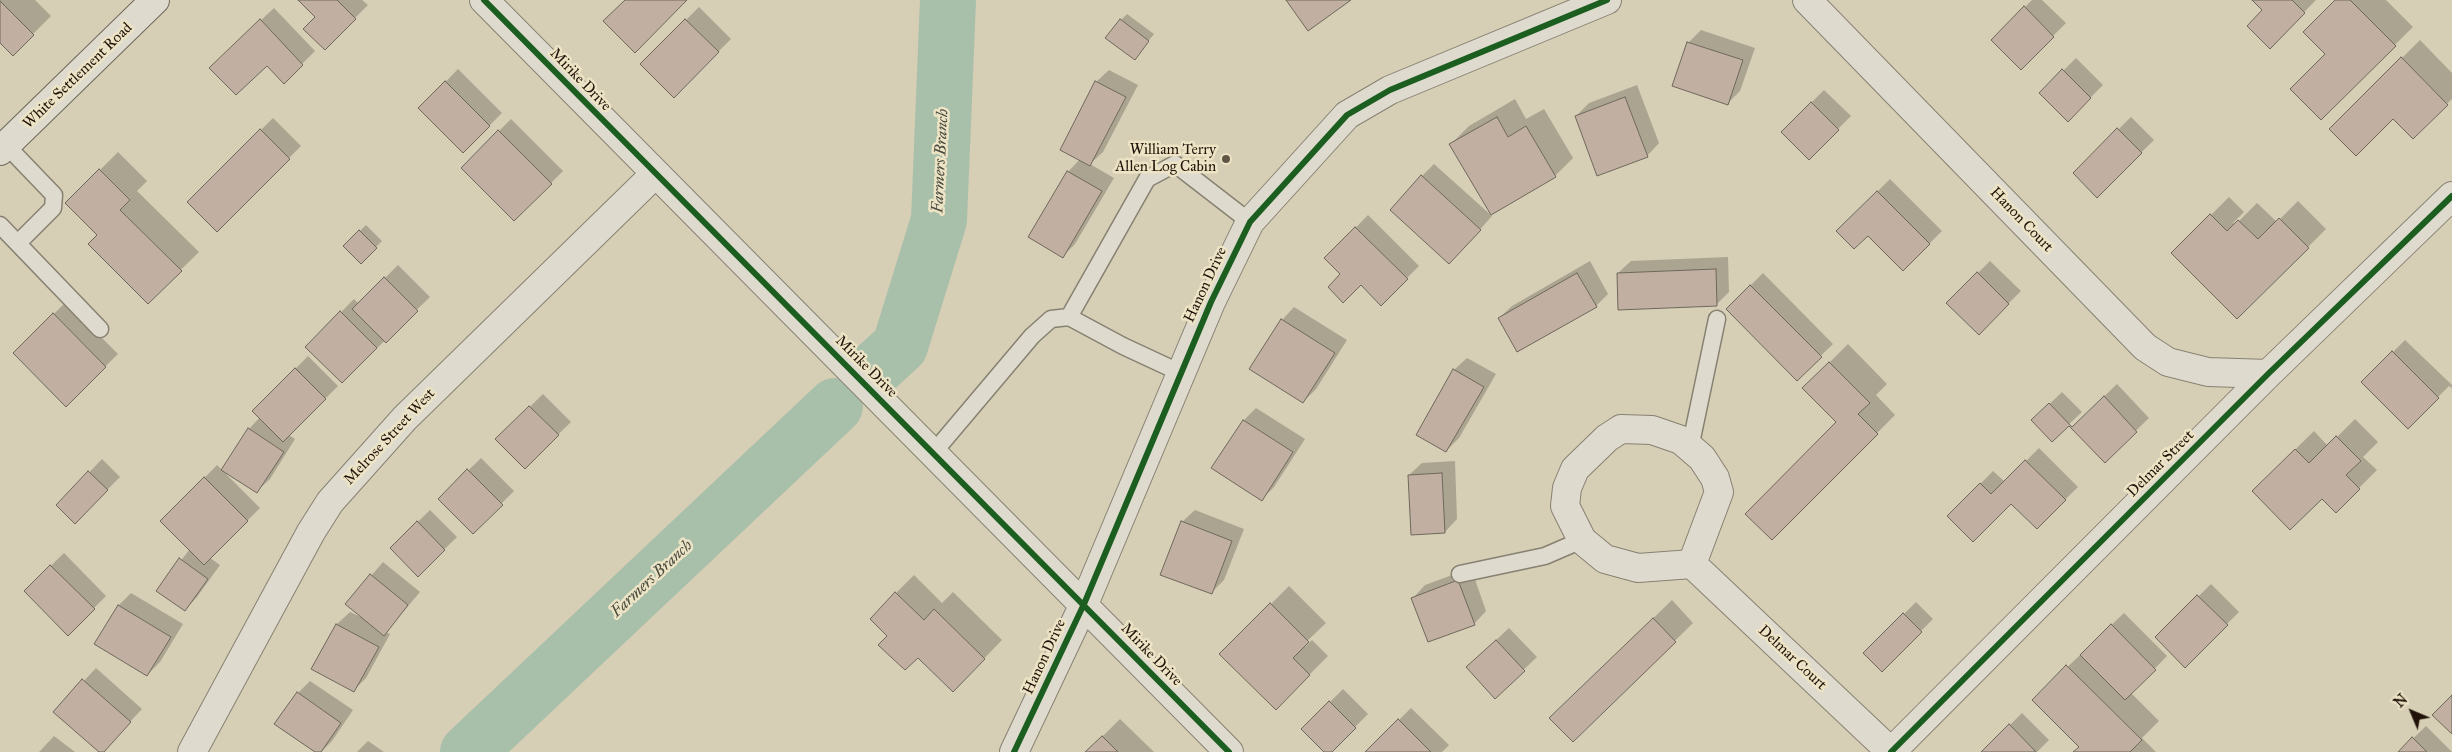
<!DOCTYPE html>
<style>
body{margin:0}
#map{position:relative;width:2452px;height:752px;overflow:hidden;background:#d6ceb5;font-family:"IM FELL Great Primer",serif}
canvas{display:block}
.north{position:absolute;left:2387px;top:687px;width:50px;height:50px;-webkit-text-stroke:4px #ede4c6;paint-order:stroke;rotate:315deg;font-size:14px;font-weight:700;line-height:20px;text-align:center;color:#211209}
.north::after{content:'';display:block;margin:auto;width:18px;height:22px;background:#211209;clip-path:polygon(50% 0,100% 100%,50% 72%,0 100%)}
</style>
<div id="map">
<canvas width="2452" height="752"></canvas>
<div class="north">N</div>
</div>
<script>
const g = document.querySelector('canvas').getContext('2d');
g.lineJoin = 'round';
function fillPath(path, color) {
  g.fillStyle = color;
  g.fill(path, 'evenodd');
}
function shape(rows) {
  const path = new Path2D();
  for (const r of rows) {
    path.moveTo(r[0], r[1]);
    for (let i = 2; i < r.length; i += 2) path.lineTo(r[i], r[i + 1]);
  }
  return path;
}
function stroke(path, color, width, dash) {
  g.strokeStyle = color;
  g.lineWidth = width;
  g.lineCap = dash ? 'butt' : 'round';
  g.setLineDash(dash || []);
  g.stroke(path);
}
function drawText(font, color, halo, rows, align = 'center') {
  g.font = font + ' "IM FELL Great Primer",serif';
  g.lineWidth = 5;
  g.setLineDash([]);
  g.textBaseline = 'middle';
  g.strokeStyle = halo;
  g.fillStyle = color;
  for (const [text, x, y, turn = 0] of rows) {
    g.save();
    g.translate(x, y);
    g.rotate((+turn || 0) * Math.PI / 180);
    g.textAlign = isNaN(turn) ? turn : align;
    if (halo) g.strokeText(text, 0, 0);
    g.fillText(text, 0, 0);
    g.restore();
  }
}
fillPath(shape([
 [0,0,35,0,51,16,13,54,0,42],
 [300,0,362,0,368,5,325,48,317,17],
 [2032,0,2042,0,2066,23,2021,68,1992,40],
 [2254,0,2316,0,2270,47,2264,10],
 [2336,0,2386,0,2413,27,2321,118,2327,54],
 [699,7,731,39,674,96,642,64],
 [274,8,315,51,284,82,267,64,224,55],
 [1127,14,1154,34,1135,58,1121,20],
 [1701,30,1755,48,1740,91,1727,104,1688,43],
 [2420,40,2452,73,2452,99,2413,137,2393,117,2331,129],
 [2076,58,2103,85,2068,120,2041,93],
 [458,69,502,113,463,152,420,108],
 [1109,70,1138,85,1103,152,1090,164,1114,178,1075,244,1063,256,1030,237,1068,172,1080,159,1096,82],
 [1637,85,1659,143,1647,156,1576,116,1589,103],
 [1824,90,1851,116,1809,158,1782,132],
 [1515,99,1526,119,1544,109,1573,158,1555,176,1451,144,1469,126],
 [2131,117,2154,140,2097,196,2074,173],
 [273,118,301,146,217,230,189,202],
 [511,119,563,171,514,220,462,168],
 [118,152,147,181,137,191,199,252,148,302,99,235,67,203],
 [1434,164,1492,216,1462,250,1422,176],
 [1890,179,1942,231,1903,270,1868,234,1838,231],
 [2229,197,2244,212,2233,223,2235,225,2257,203,2277,222,2298,201,2326,229,2237,318,2173,253],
 [1368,215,1419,266,1381,304,1361,283,1342,274,1326,258],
 [366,225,382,241,361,262,345,246],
 [1728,257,1729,292,1716,305,1618,273,1631,261],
 [1590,261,1608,294,1596,306,1499,318,1512,306],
 [1990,261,2021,291,1979,333,1948,303],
 [398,265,430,297,342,382,307,347,354,299,359,304],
 [1763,273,1833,344,1797,379,1727,309],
 [66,302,118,354,66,405,14,353],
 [1294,307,1347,340,1316,389,1303,402,1282,320],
 [2405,340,2452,385,2452,388,2449,386,2408,427,2363,382],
 [1848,344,1887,384,1876,395,1895,415,1772,539,1838,422,1804,388],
 [308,356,338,386,289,435,295,439,270,479,257,491,223,471,260,508,210,558,220,565,197,597,185,610,157,591,190,549,162,521,217,465,222,470,249,429,260,417,254,411],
 [1467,358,1496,374,1459,438,1446,451,1454,370],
 [2117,384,2149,418,2105,461,2085,415],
 [2062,392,2082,412,2052,440,2033,420],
 [543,394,571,422,525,467,497,439],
 [1256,408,1305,439,1274,487,1262,499,1244,420],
 [2355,419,2378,442,2363,457,2377,470,2336,511,2322,497,2253,491,2314,431,2328,446],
 [2039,448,2078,487,2037,527,2011,502,1949,516,1993,471,2005,482],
 [481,458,514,491,473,532,439,499],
 [102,459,120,477,75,522,58,505],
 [1455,461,1457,519,1445,532,1409,475,1422,463],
 [430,510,457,537,418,575,391,548],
 [1195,510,1244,529,1224,580,1211,593,1182,522],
 [64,553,106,596,68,634,25,591],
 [383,562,420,592,386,632,390,634,366,678,354,690,313,668,337,624,350,612,363,618,347,604],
 [1471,568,1486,611,1474,624,1413,598,1425,585],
 [914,575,942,603,953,592,1002,640,971,672,889,636,896,593],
 [2211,584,2239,612,2185,666,2157,637],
 [1289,586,1326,623,1303,645,1305,647,1312,640,1328,656,1276,708,1221,654],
 [131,593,183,624,160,662,147,675,119,605],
 [1672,600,1693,623,1573,741,1569,700],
 [1916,602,1933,619,1882,670,1865,653],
 [2124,613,2167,656,2131,693,2159,721,2142,738,2156,752,2075,752,2080,747,2033,700],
 [1509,628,1537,657,1495,697,1480,655],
 [96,668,142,709,102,752,55,712],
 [310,681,353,710,332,741,321,752,317,752,298,693],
 [1343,689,1368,714,1330,752,1326,752,1303,729],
 [1411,708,1449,745,1442,752,1367,752],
 [2022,713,2049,740,2037,752,1983,752],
 [1120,719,1154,752,1087,752],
 [2426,726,2452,752,2399,752],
 [54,736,75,752,39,752],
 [368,741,384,752,357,752]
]), '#0003');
stroke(shape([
 [877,367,900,346,939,220,948,0],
 [468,752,835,406]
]), '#a8bfaa', 56);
const building = shape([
 [298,0,337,0,356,19,325,50,303,29,315,17,298,0],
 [625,0,687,0,635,53,603,21,625,0],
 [1286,0,1351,0,1308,31,1286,0],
 [2252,0,2292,0,2305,13,2270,49,2247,26,2262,10,2252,0],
 [2335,0,2350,0,2396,46,2321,120,2290,89,2325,54,2303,32,2335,0],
 [0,1,34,35,13,56,0,43,0,1],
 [2024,6,2054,37,2021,70,1991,40,2024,6],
 [260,19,303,65,284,84,267,66,236,95,209,68,260,19],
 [685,19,719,52,674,98,640,64,685,19],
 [1120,19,1149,41,1135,60,1105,38,1120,19],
 [1687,42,1743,60,1728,105,1672,86,1687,42],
 [2401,57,2448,105,2413,139,2393,119,2356,156,2329,129,2401,57],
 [2062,69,2091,98,2068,122,2039,93,2062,69],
 [445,81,490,126,463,153,418,108,445,81],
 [1095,81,1126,97,1090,166,1060,150,1095,81],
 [1625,97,1648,157,1597,176,1575,116,1625,97],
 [1811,102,1839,130,1809,160,1781,132,1811,102],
 [1497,117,1508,137,1526,126,1556,177,1491,215,1449,144,1497,117],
 [2117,128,2142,153,2097,198,2073,173,2117,128],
 [260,129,290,159,217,232,187,202,260,129],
 [498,130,552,184,514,221,461,168,498,130],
 [99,169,130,200,120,210,182,271,148,304,88,244,97,235,65,203,99,169],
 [1067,171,1102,191,1063,258,1028,237,1067,171],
 [1421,175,1481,230,1449,264,1390,210,1421,175],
 [1877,191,1930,244,1903,271,1868,236,1854,249,1836,231,1877,191],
 [2210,214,2227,231,2238,220,2258,239,2279,218,2309,248,2237,319,2171,253,2210,214],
 [1355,227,1408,279,1381,306,1361,285,1343,303,1328,287,1340,274,1324,258,1355,227],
 [359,230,377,248,361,264,343,246,359,230],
 [1716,269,1717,306,1618,310,1617,273,1716,269],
 [1977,272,2009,304,1979,335,1946,303,1977,272],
 [1577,273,1597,307,1517,352,1498,318,1577,273],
 [384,277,418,311,386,343,352,309,384,277],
 [1750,285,1822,357,1797,381,1726,309,1750,285],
 [340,311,377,348,342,383,305,347,340,311],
 [53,313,106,367,66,407,13,353,53,313],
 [1281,319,1335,353,1303,403,1249,369,1281,319],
 [2392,351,2439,398,2408,429,2361,382,2392,351],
 [1829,362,1870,403,1858,414,1878,434,1772,540,1745,514,1836,422,1802,388,1829,362],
 [295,368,326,399,283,442,252,411,295,368],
 [1453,369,1484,387,1446,452,1416,435,1453,369],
 [2104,396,2137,432,2105,463,2069,426,2052,442,2031,420,2049,403,2072,427,2104,396],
 [529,406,559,435,525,469,495,439,529,406],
 [1243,420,1293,452,1262,501,1211,468,1243,420],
 [248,428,284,452,257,493,221,470,248,428],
 [2336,436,2361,461,2346,475,2360,489,2336,513,2322,499,2290,530,2252,491,2295,449,2309,463,2336,436],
 [2025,460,2066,500,2037,529,2011,504,1973,542,1947,516,1980,483,1991,494,2025,460],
 [467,469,503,505,473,534,438,499,467,469],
 [88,471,108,490,75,524,56,505,88,471],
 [1442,473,1445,533,1411,535,1408,475,1442,473],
 [204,477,248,521,204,565,160,521,204,477],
 [417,521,445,550,418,577,390,548,417,521],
 [1181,521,1232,541,1212,594,1160,575,1181,521],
 [179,558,208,579,185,611,156,591,179,558],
 [50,565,95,609,68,636,24,591,50,565],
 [370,574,408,605,384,636,345,604,370,574],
 [1458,580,1475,625,1428,642,1411,598,1458,580],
 [895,592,924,620,934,609,985,659,953,692,918,658,905,670,878,645,887,636,870,619,895,592],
 [2197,595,2228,625,2185,668,2155,637,2197,595],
 [1270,603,1309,642,1293,658,1310,675,1276,710,1219,654,1270,603],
 [118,605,171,637,147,676,94,644,118,605],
 [1903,613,1922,632,1882,672,1863,653,1903,613],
 [1653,618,1676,642,1573,742,1549,718,1653,618],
 [336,624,379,647,354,692,311,669,336,624],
 [2111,624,2156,670,2125,700,2080,655,2111,624],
 [1496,640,1525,671,1495,699,1466,667,1496,640],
 [2066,665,2142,740,2130,752,2073,752,2079,747,2032,700,2066,665],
 [82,679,131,722,104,752,99,752,53,712,82,679],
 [297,692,341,723,321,752,315,752,274,724,297,692],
 [2452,695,2452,734,2432,715,2452,695],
 [1329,701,1356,728,1332,752,1324,752,1301,729,1329,701],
 [1398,719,1431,752,1365,752,1398,719],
 [2009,724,2036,752,1981,752,2009,724],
 [1102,736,1118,752,1085,752,1102,736],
 [2412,737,2427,752,2398,752,2412,737]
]);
fillPath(building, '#c1b0a2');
stroke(building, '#6e685b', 1);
const service = shape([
 [6,145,54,195,53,208,18,243],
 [0,225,100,329],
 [1069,317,1147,179,1175,164,1250,222],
 [1690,448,1717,319],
 [934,452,1032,336,1051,319,1069,317,1123,346,1181,373],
 [1460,574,1545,556,1582,540]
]);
const minor = shape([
 [484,0,1229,752],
 [1807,0,2145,347,2168,362,2208,372,2268,374],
 [1621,429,1652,430,1681,440,1702,458,1715,478,1719,492,1692,564,1638,568,1605,559,1582,540,1565,506,1567,488,1575,469,1607,438,1621,429],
 [1692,564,1891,752],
 [192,752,311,532,330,502,405,418,655,174],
 [1014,752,1084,604,1211,302,1250,222,1347,115,1390,90,1607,0],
 [1891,752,2268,374,2452,196]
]);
const secondary = shape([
 [0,151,155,0]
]);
stroke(service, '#878172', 19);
stroke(minor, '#878172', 30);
stroke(secondary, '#6e685b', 30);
stroke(service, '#dedbce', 16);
stroke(minor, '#dedbce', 28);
stroke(secondary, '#dedbce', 28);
stroke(shape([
 [484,0,1229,752],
 [1014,752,1084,604,1211,302,1250,222,1347,115,1390,90,1607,0],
 [1891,752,2268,374,2452,196]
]), '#1b5e20', 6);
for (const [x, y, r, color] of [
 [1226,159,5,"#605445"]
]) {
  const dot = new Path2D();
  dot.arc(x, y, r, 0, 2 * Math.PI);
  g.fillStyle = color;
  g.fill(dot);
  stroke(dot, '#ede4c6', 2);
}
drawText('15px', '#211209', '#ede4c6', [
 ["White Settlement Road",78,76,-44],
 ["Mirike Drive",580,80,46],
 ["Hanon Court",2021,220,46],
 ["Hanon Drive",1206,285,-65],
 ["Mirike Drive",866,367,45],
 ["Melrose Street West",390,437,-47],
 ["Delmar Street",2161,464,-45],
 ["Mirike Drive",1151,655,46],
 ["Hanon Drive",1045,657,-65],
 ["Delmar Court",1792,658,43]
]);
drawText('15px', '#211209', '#ede4c6', [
 ["William Terry",1216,150],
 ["Allen Log Cabin",1216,167]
], 'right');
drawText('italic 16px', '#4a4c40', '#ede4c6', [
 ["Farmers Branch",941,161,-87],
 ["Farmers Branch",652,579,-43]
]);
</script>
